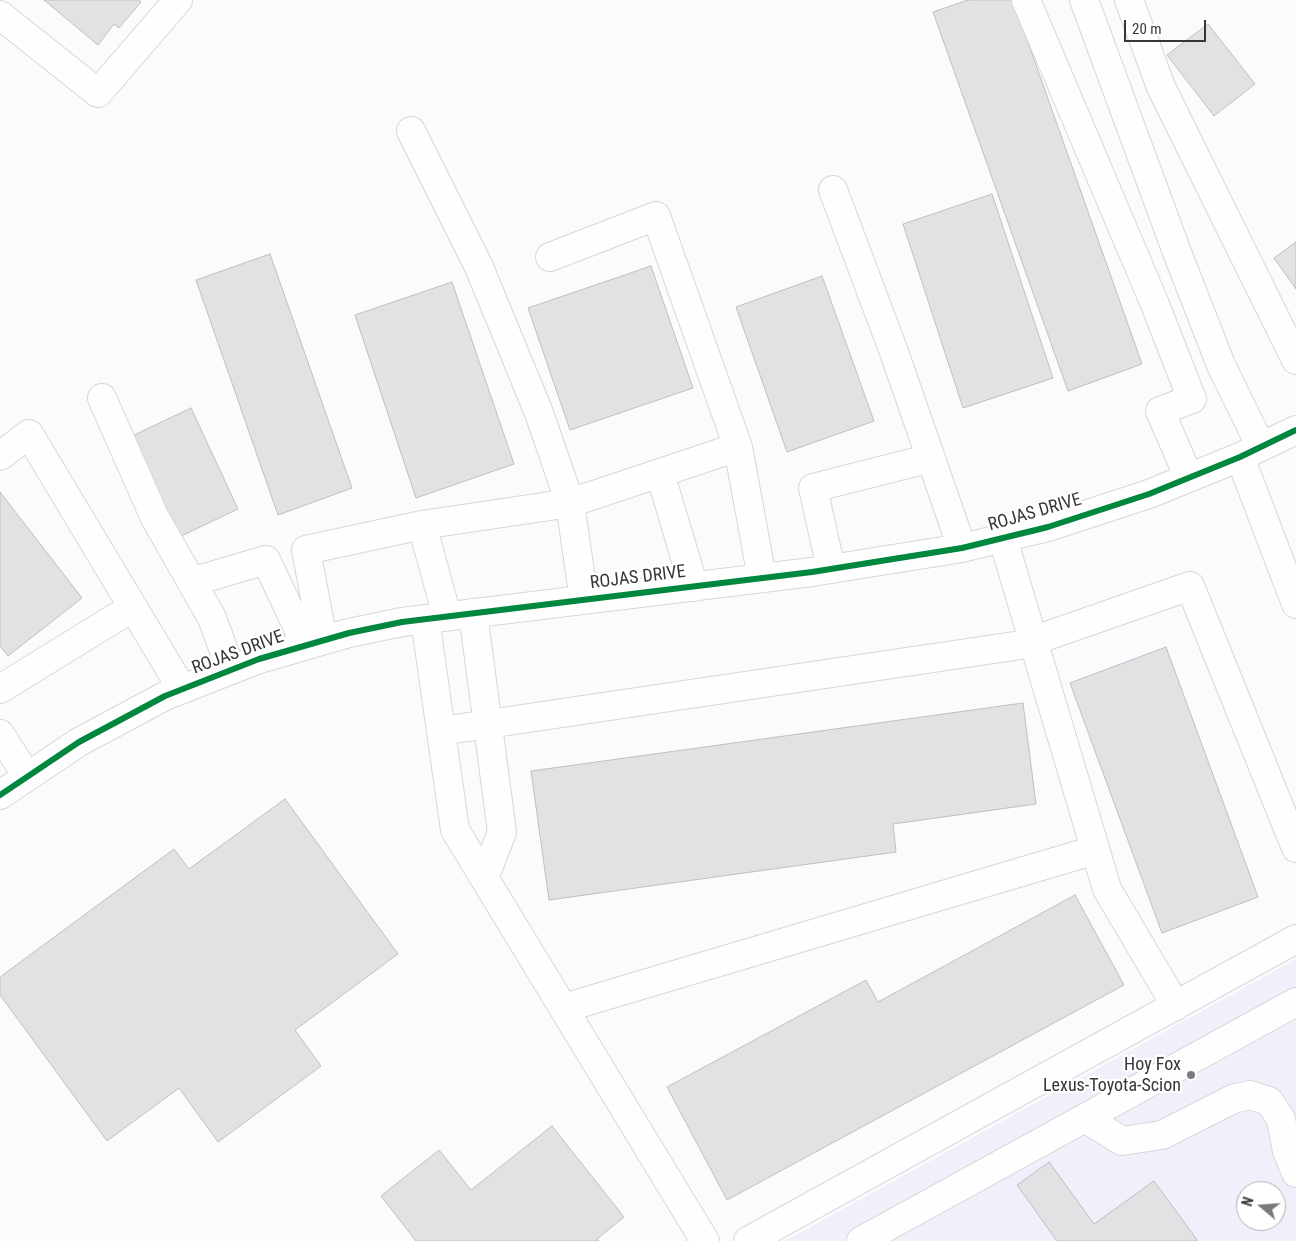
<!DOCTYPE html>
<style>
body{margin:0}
#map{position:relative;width:1296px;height:1241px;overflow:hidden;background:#fbfbfe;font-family:"Roboto Condensed",sans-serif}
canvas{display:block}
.north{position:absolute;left:1236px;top:1181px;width:50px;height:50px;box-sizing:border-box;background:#fff;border:1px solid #afafb0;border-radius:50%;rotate:288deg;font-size:14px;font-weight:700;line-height:20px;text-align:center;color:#363639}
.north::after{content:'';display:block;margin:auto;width:18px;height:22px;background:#7b7b7e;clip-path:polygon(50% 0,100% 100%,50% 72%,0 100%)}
.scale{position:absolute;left:1124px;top:20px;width:82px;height:22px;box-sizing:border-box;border:2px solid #363639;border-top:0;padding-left:6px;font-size:15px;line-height:18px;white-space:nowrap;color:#363639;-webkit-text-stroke:4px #fff;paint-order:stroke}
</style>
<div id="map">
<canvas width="1296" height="1241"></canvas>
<div class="north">N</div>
<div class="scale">20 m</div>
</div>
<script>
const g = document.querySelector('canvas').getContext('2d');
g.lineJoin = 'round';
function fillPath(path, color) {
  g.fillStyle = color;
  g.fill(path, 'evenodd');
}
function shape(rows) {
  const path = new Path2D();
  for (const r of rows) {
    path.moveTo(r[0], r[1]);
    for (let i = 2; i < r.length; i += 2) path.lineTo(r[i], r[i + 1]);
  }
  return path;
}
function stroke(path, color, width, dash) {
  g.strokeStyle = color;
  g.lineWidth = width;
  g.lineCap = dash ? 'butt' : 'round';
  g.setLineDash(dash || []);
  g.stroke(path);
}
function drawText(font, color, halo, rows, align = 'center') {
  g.font = font + ' "Roboto Condensed",sans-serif';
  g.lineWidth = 4.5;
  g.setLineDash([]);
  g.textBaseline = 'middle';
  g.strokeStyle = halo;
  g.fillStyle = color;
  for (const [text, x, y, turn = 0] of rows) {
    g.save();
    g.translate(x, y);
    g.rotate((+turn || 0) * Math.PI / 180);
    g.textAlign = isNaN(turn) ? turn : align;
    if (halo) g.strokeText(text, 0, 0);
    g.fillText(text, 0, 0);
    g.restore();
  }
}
fillPath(shape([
 [1296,959,1296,1241,785,1241],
 [1246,1191,1276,1191,1276,1221,1246,1221]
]), '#f1f0fa');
const building = shape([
 [44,0,139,0,141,2,119,28,114,24,98,45,44,0],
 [968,0,1013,0,1142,364,1068,391,933,12,968,0],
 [1208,24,1255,84,1214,116,1167,55,1208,24],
 [992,194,1053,378,963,408,903,224,992,194],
 [1296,242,1296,289,1274,258,1296,242],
 [270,254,352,488,278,515,196,280,270,254],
 [651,266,693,388,570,430,528,308,651,266],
 [822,276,874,421,787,452,736,307,822,276],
 [452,282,514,464,416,498,355,315,452,282],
 [191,408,238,509,177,538,130,437,191,408],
 [0,492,82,598,8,656,0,646,0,492],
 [1166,647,1258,897,1162,933,1070,683,1166,647],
 [1023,703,1036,804,893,824,896,852,549,900,531,771,1023,703],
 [285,799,398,954,295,1030,321,1066,218,1142,179,1088,107,1141,0,995,0,977,174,849,189,869,285,799],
 [1075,895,1124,985,727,1200,667,1087,866,980,878,1002,1075,895],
 [552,1126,624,1217,597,1239,599,1241,416,1241,381,1196,439,1150,471,1190,552,1126],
 [1049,1162,1094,1224,1154,1181,1198,1241,1057,1241,1017,1185,1049,1162]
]);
fillPath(building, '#e2e2e5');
stroke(building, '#bfbec2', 1);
const minor = shape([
 [1026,0,1154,302,1192,399,1160,411,1189,478],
 [1084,0,1178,255,1221,365,1261,447],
 [1129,0,1161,87,1296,360],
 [0,15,98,93,178,0],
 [411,131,479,267,539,413,570,503,584,600],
 [833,190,894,352,962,548],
 [550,257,656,216,738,447,762,578],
 [102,398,154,516,212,618,231,670],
 [0,456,29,434,182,689],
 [1240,457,1296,604],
 [660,473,694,587],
 [1003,539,1107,889,1176,1006],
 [831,569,813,488,931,458],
 [191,582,266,560,306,645],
 [473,613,502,832,485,876],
 [447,616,422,525,570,503,738,447],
 [425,619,455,830,705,1241],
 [323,640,306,550,422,525],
 [0,689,133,607],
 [441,731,1021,645,1190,586,1296,848],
 [0,734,27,776],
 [0,795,79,742,165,696,259,659,349,633,402,622,812,572,962,548,1048,527,1149,494,1240,457,1296,430],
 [564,1008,1095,850],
 [1085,1118,1122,1141,1162,1135,1233,1099,1250,1095,1269,1101,1281,1119,1287,1151,1296,1173],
 [748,1241,1296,939],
 [861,1241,1296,1002]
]);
stroke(minor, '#d7d7da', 30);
stroke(minor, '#fefeff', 28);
stroke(shape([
 [0,795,79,742,165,696,259,659,349,633,402,622,812,572,962,548,1048,527,1149,494,1240,457,1296,430]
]), '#00873e', 6);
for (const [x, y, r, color] of [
 [1191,1075,5,"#7b7b7e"]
]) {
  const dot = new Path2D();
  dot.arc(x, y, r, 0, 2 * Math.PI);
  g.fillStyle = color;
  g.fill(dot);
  stroke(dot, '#fff', 2);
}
drawText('18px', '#363639', '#fff', [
 ["ROJAS DRIVE",1035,513,-16],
 ["ROJAS DRIVE",638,578,-7],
 ["ROJAS DRIVE",238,653,-20]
]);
drawText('18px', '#363639', '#fff', [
 ["Hoy Fox",1181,1065],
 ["Lexus-Toyota-Scion",1181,1086]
], 'right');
</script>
